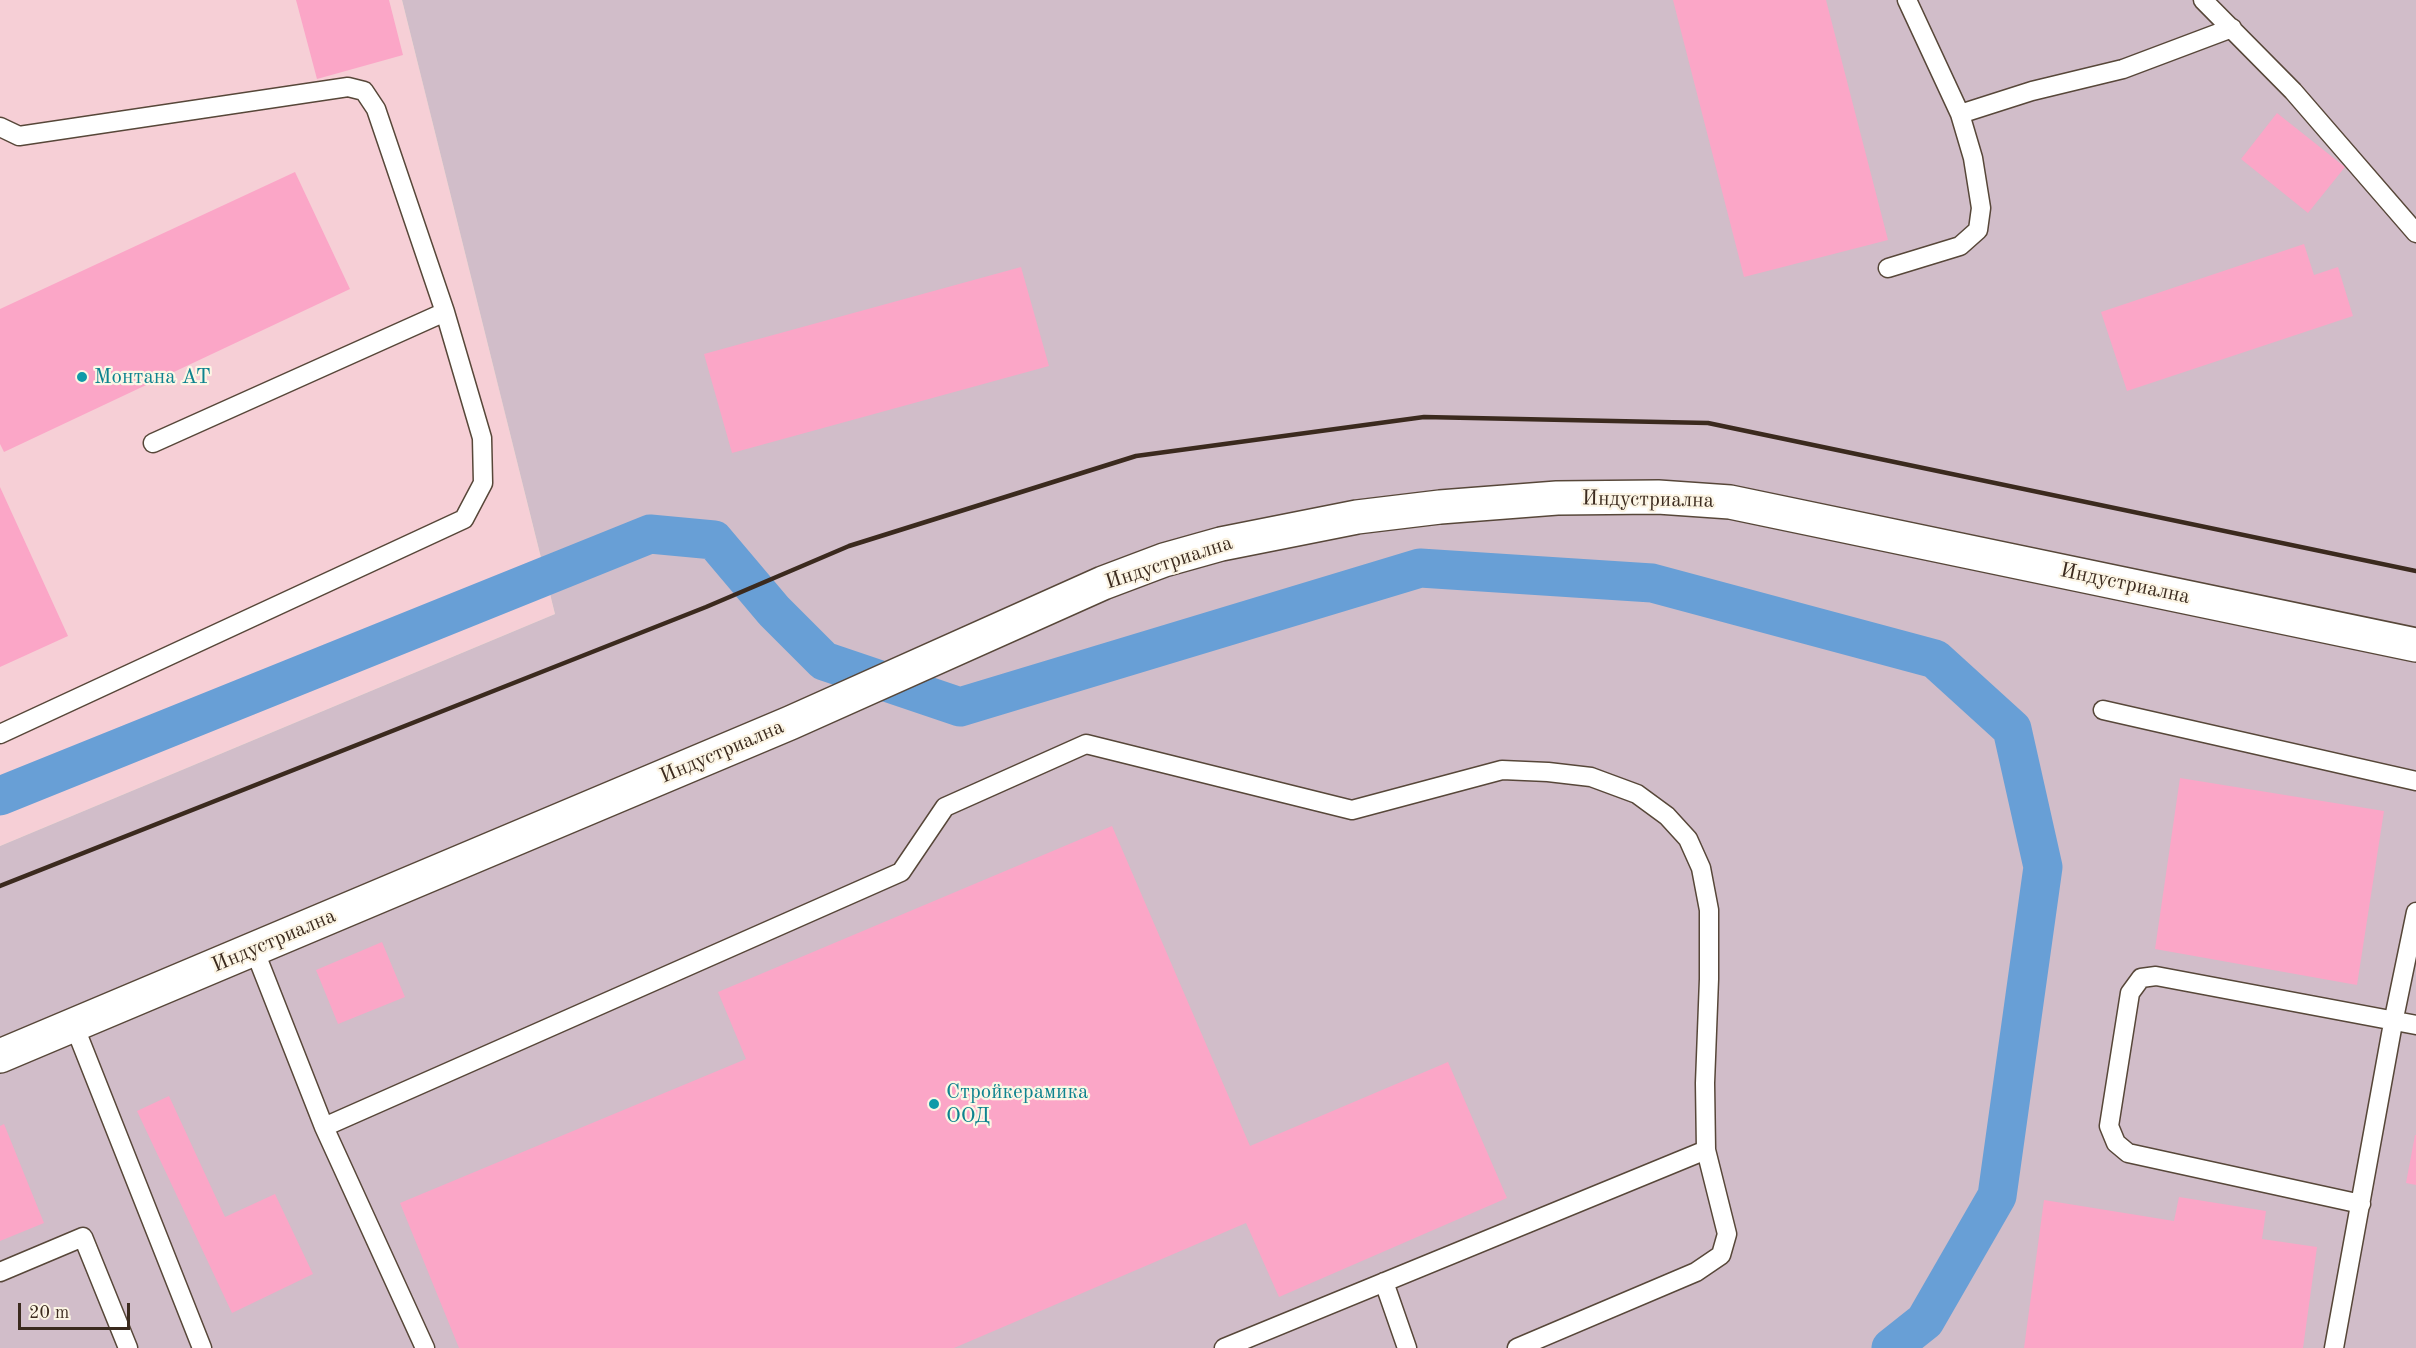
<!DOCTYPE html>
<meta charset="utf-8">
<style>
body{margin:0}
#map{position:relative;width:2416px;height:1348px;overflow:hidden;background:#f7ebd3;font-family:"Old Standard TT",serif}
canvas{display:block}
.scale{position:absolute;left:18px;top:1303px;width:112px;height:27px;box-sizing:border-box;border:3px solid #3b2a1e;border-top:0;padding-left:8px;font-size:18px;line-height:21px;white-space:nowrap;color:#3b2a1e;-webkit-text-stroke:4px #fcf5e5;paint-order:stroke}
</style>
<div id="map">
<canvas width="2416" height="1348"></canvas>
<div class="scale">20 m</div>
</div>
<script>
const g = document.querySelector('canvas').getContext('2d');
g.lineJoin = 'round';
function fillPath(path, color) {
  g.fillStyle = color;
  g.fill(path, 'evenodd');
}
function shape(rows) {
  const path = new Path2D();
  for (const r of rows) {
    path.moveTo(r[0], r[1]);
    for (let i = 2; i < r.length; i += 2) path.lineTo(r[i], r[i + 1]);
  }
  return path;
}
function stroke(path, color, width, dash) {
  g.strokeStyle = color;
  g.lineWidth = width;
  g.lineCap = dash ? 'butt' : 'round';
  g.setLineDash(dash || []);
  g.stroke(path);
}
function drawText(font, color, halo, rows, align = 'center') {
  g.font = font + ' "Old Standard TT",serif';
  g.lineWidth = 4.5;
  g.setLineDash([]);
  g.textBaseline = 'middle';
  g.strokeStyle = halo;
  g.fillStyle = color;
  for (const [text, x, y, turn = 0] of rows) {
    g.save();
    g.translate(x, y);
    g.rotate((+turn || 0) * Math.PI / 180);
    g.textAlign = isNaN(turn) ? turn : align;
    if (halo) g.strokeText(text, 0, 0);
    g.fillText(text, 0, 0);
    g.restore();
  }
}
fillPath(shape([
 [0,0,402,0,555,614,0,846]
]), '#f6cfd6');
fillPath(shape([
 [402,0,2416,0,2416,1348,0,1348,0,846,555,614]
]), '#d1bdc9');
stroke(shape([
 [0,796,650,534,714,540,774,611,824,661,960,707,1420,568,1652,583,1935,659,2012,729,2043,867,1997,1196,1925,1321,1891,1348]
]), '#689fd6', 39);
fillPath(shape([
 [296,0,389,0,403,55,317,79],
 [1673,0,1826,0,1888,240,1744,277],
 [2277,113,2345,167,2308,213,2241,159],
 [295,172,350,289,4,452,0,444,0,309],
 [2304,244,2314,275,2338,267,2353,316,2127,391,2101,312],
 [1021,267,1049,366,732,453,704,354],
 [0,487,68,636,0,667],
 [2180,778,2384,811,2357,985,2155,949],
 [1112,826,1250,1146,1448,1062,1507,1198,1279,1297,1246,1223,954,1348,459,1348,400,1203,746,1059,718,992],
 [382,942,405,997,338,1024,316,970],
 [169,1096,225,1217,275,1194,313,1274,232,1313,137,1111],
 [4,1124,44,1223,0,1241,0,1126],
 [2415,1135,2416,1135,2416,1185,2406,1183],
 [2179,1197,2266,1211,2262,1239,2317,1247,2303,1348,2024,1348,2044,1200,2174,1221]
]), '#fba6c7');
const lane = shape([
 [2203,0,2293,91,2416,233],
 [1960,114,2032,91,2123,69,2232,28],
 [0,127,19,136,348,87,364,91,376,109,445,312,482,438,483,483,464,519,0,734],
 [1888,268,1960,246,1978,230,1981,208,1973,158,1960,114,1907,0],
 [153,443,445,312],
 [2103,710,2416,781],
 [254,949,324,1127,425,1348],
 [74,1025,202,1348],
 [324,1127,901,872,945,807,1086,744,1352,810,1502,770,1548,772,1591,777,1637,794,1667,816,1688,839,1701,868,1709,910,1709,979,1705,1083,1706,1150,1727,1234,1721,1255,1696,1272,1517,1348],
 [2361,1204,2128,1153,2116,1143,2109,1126,2130,993,2141,978,2156,976,2416,1025],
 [0,1272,83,1237,128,1348],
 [1384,1282,1407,1348],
 [1224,1348,1706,1150],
 [2334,1348,2393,1023,2416,912]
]);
const street = shape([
 [0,1056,790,723,1103,583,1164,560,1221,544,1357,517,1440,507,1557,498,1658,497,1730,502,2416,645]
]);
stroke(lane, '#574739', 21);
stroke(street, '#574739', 36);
stroke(lane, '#fff', 18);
stroke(street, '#fff', 33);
stroke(shape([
 [0,886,706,607,849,546,1136,456,1424,417,1708,423,2416,571]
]), '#3b2a1e', 4.5);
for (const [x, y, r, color] of [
 [82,377,6,"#0f9aa8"],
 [934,1104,6,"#0f9aa8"]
]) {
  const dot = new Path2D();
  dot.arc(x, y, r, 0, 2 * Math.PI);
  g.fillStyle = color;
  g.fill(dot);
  stroke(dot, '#fcf5e5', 2);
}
drawText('21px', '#0d838f', '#fcf5e5', [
 ["Монтана АТ",94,377],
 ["Стройкерамика",946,1092],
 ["ООД",946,1116]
], 'left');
drawText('21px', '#3b2a1e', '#fcf5e5', [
 ["Индустриална",1648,500,1],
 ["Индустриална",1169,563,-18],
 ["Индустриална",2125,584,12],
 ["Индустриална",722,752,-23],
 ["Индустриална",274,941,-23]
]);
</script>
